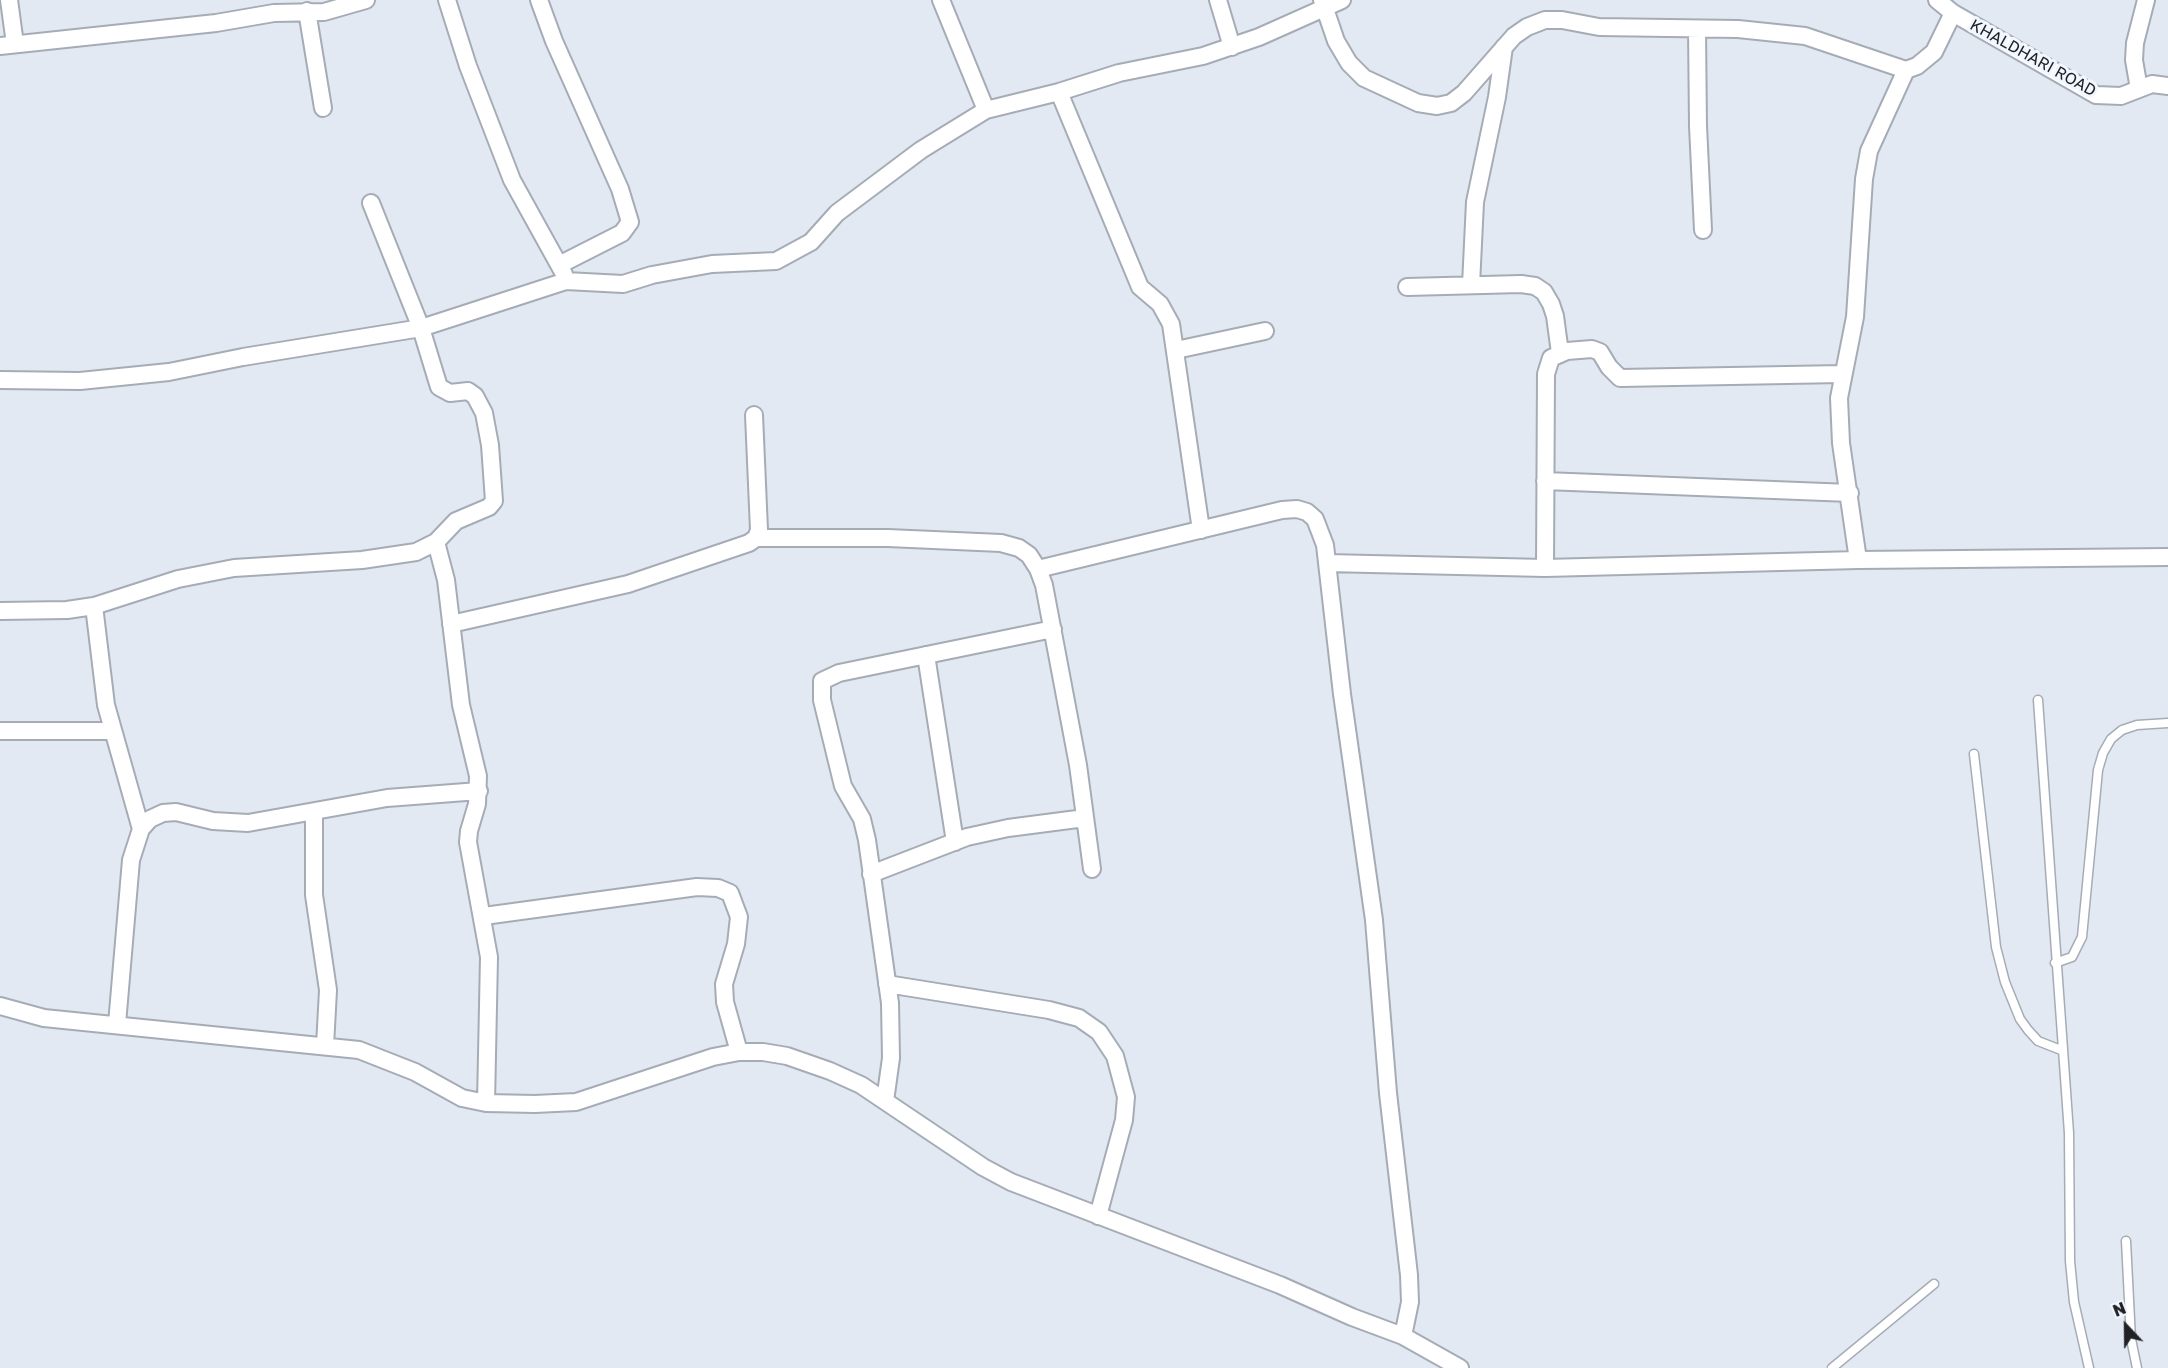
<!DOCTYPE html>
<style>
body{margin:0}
#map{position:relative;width:2168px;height:1368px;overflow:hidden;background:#e3e9f3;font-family:"Golos Text",sans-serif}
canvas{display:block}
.north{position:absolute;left:2096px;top:1296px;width:60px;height:60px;-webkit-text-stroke:4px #f2f7ff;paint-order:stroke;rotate:338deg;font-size:16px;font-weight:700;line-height:24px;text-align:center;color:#202225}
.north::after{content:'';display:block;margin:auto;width:21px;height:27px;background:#202225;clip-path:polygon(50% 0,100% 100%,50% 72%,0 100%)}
</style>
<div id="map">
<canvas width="2168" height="1368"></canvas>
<div class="north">N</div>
</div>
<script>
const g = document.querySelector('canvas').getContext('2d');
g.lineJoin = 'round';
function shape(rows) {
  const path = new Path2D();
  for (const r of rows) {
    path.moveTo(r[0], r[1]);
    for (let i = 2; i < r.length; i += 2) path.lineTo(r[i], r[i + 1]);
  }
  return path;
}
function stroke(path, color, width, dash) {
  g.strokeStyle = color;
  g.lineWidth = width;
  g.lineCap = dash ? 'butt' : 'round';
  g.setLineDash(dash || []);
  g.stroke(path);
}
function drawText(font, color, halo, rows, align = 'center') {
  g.font = font + ' "Golos Text",sans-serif';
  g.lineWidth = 6;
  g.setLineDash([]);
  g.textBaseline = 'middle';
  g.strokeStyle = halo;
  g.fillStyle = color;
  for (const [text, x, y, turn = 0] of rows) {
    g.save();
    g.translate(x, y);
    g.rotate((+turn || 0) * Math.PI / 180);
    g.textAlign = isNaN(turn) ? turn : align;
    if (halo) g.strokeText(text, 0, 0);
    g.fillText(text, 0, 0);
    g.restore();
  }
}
const lane = shape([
 [2038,700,2069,1133,2070,1261,2074,1302,2089,1368],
 [1974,754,1996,947,2005,982,2020,1019,2028,1030,2038,1041,2061,1050],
 [2055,963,2072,957,2082,937,2098,770,2103,753,2111,739,2122,730,2137,725,2168,723],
 [2126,1241,2131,1339,2137,1368],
 [1832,1368,1934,1284]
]);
const street = shape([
 [9,0,15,44],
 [447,0,468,66,512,180,564,274],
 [539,0,554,41,620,189,630,222,622,233,559,265],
 [941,0,986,110],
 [1218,0,1232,47],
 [1322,0,1336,41,1349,63,1364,78,1418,103,1437,106,1451,103,1464,93,1514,36,1527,27,1545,20,1562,20,1599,27,1738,29,1805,36,1906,70],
 [1937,0,1953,13,2096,95,2121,96,2152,84,2168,86],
 [307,11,323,108],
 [1697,29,1698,126,1703,230],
 [0,46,216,23,274,13,324,12,366,0],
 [2139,89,2134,60,2135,43,2146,0],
 [1059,92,1140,287,1160,304,1171,324,1201,530],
 [1471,285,1475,202,1497,97,1504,47],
 [1407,287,1521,284,1535,286,1544,292,1551,304,1555,316,1560,353],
 [1176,350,1265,331],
 [0,380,80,381,169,372,243,357,421,328,566,281,623,284,652,275,712,264,776,261,811,242,837,213,921,150,986,110,1059,92,1119,73,1203,56,1259,37,1342,0],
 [1545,481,1850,493],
 [756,538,888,538,1001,543,1019,548,1029,555,1038,569,1044,585,1078,765,1092,869],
 [436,542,446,580,461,705,478,776,477,804,469,831,468,842,489,957,486,1103],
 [1858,560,1841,443,1839,398,1855,317,1864,179,1869,151,1906,70,1917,66,1934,52,1953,13],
 [1327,563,1545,568,1858,560,2168,557],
 [1545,568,1546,374,1551,358,1567,351,1592,349,1600,352,1609,367,1620,378,1842,374],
 [1038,569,1282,510,1297,509,1307,512,1315,519,1325,545,1342,694,1374,920,1388,1093,1409,1275,1410,1302,1403,1336],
 [94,606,106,705,141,829],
 [0,611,67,610,94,606,178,579,234,568,362,560,416,552,436,542,456,521,489,507,494,501,490,445,484,413,475,396,468,391,450,393,439,387,421,328,371,203],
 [451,624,628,584,749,543,756,538,759,530,754,415],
 [926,655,955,842],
 [0,731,113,731],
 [314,813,314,895,328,990,325,1046],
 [871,874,967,837,1008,828,1085,818],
 [484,916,697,887,718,888,730,893,739,917,736,944,724,984,725,1002,739,1052],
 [887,984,1049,1010,1079,1018,1099,1032,1115,1056,1126,1097,1124,1120,1098,1216],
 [0,1006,44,1018,359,1050,415,1072,462,1098,486,1103,535,1104,576,1102,713,1057,739,1052,763,1052,787,1056,830,1071,861,1085,983,1167,1011,1182,1280,1285,1352,1317,1403,1336,1460,1368],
 [117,1024,131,860,141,829,150,819,163,813,176,812,213,821,248,823,387,798,479,791],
 [885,1101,891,1058,890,1003,867,840,862,819,843,786,822,700,822,681,839,673,1053,629]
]);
stroke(lane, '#a6acb6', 11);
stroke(street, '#a6acb6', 20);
stroke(lane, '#fff', 8);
stroke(street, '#fff', 16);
drawText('16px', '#202225', '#f2f7ff', [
 ["KHALDHARI ROAD",2033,58,29]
]);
</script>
